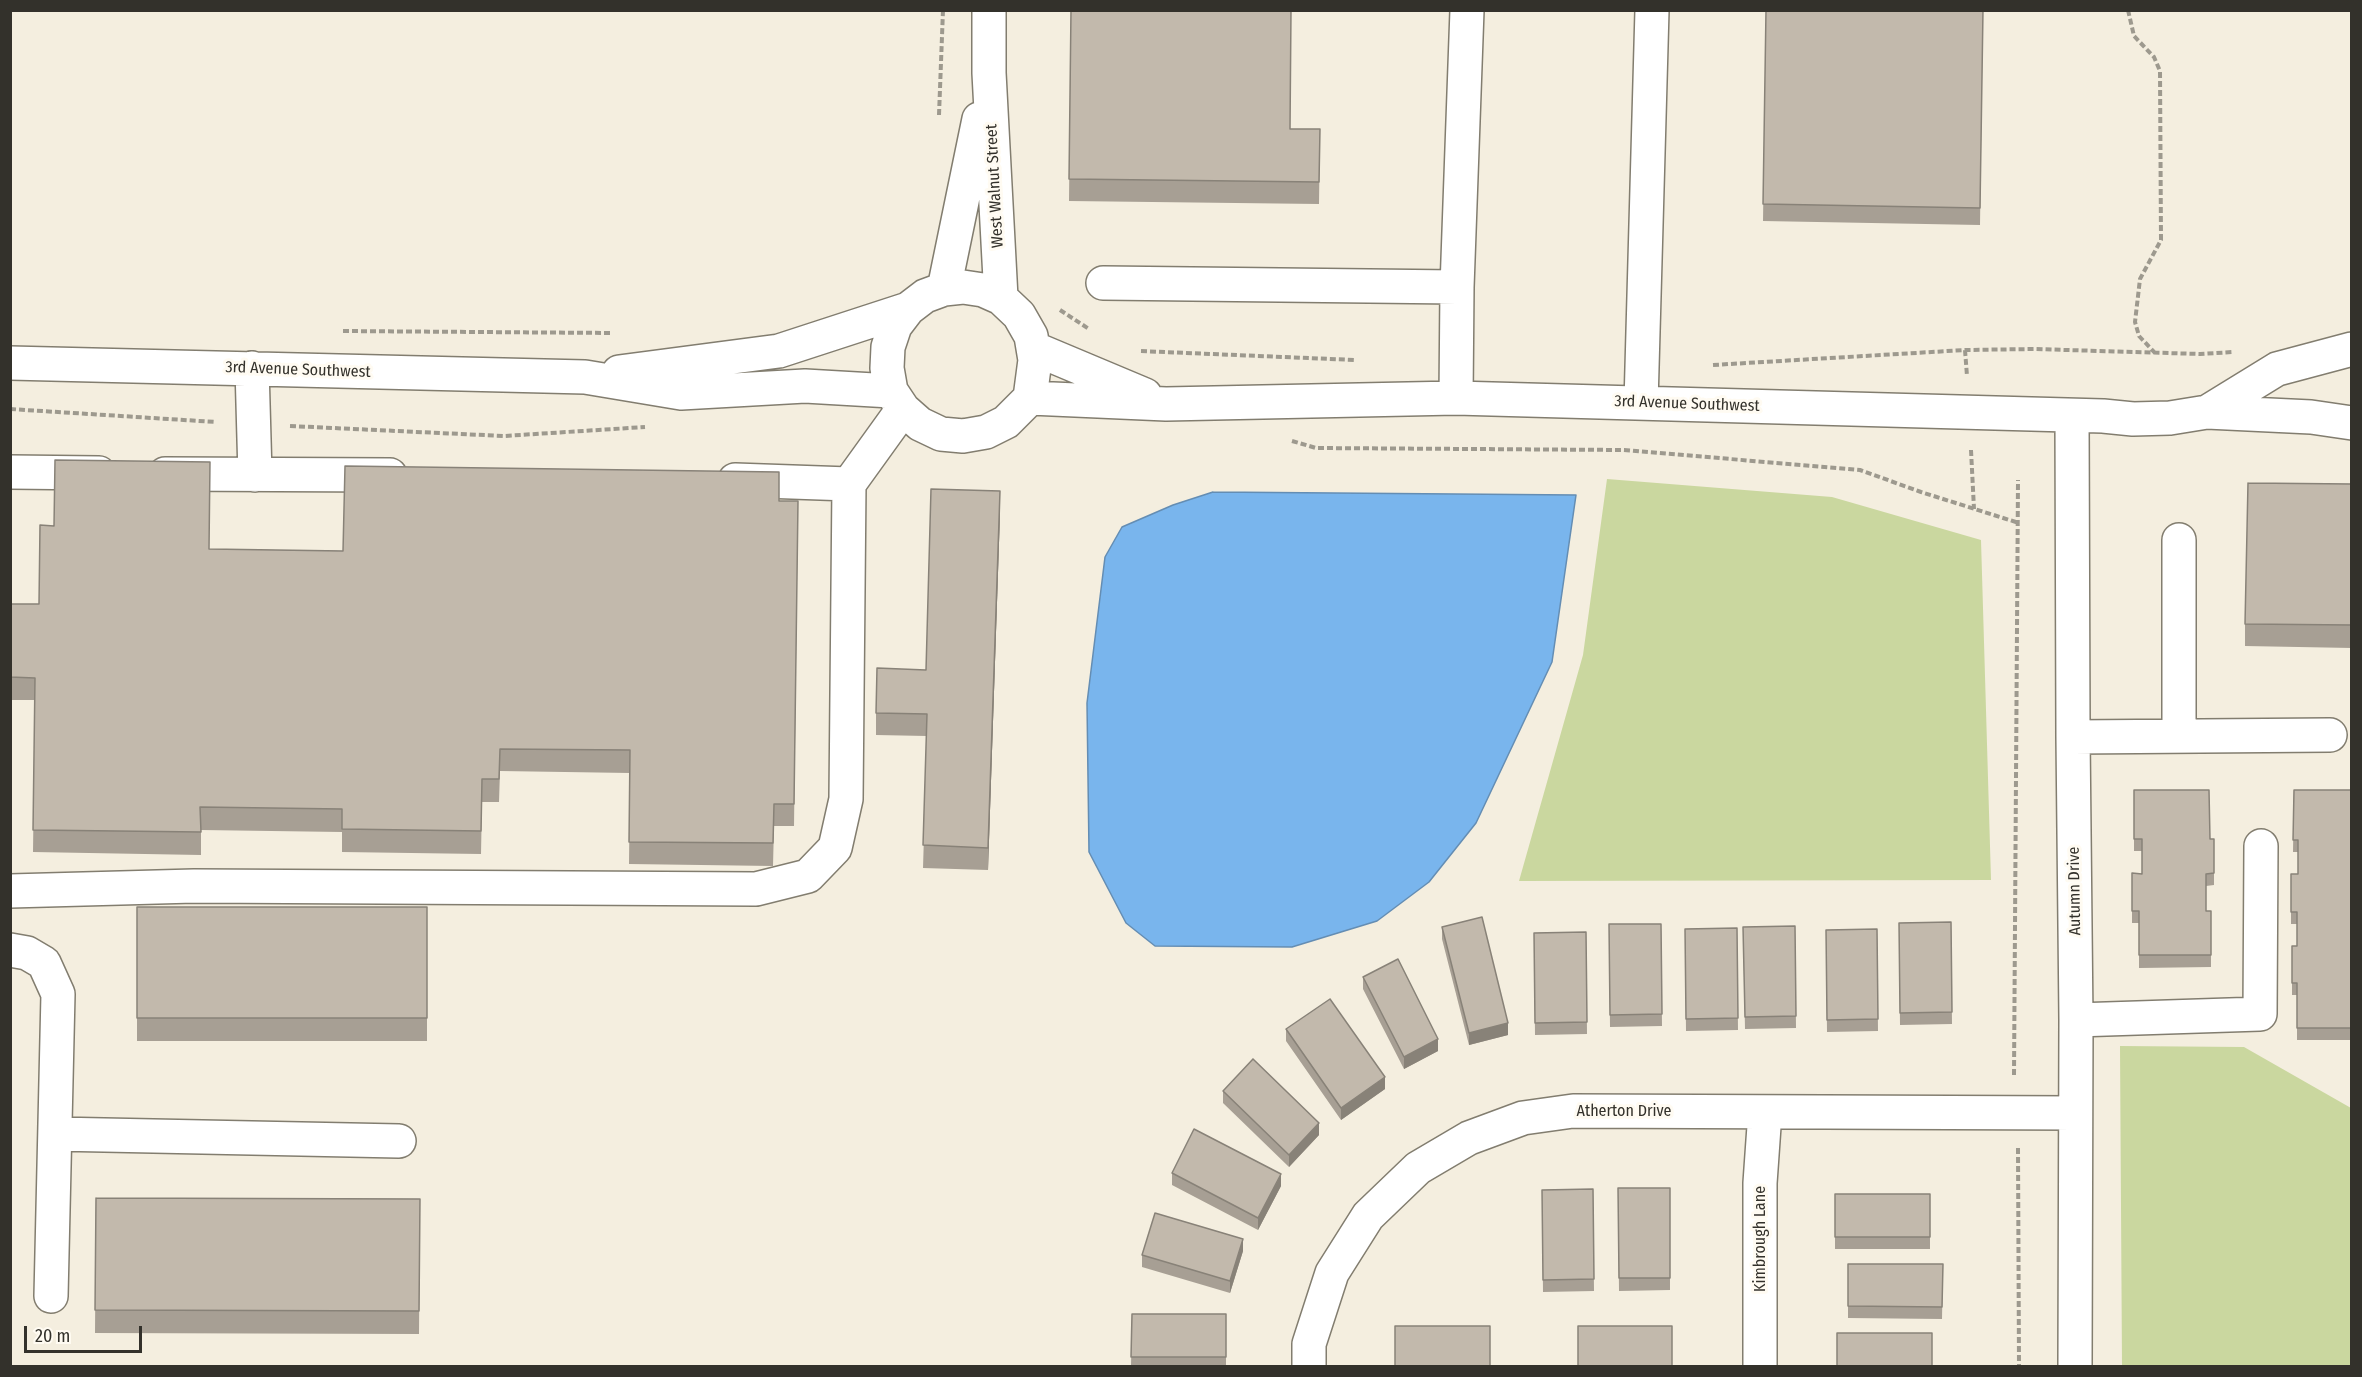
<!DOCTYPE html>
<style>
body{margin:0}
#map{position:relative;width:2362px;height:1377px;overflow:hidden;background:#f4eedf;font-family:"Fira Sans Condensed",sans-serif}
canvas{display:block}
.frame{position:absolute;inset:0;border:12px solid #33312b;pointer-events:none}
.scale{position:absolute;left:24px;top:1326px;width:118px;height:27px;box-sizing:border-box;border:3px solid #33312b;border-top:0;padding-left:8px;font-size:18px;line-height:21px;white-space:nowrap;color:#33312b;-webkit-text-stroke:4px #fffbf2;paint-order:stroke}
</style>
<div id="map">
<canvas width="2362" height="1377"></canvas>
<div class="frame"></div>
<div class="scale">20 m</div>
</div>
<script>
const g = document.querySelector('canvas').getContext('2d');
g.lineJoin = 'round';
function fillPath(path, color) {
  g.fillStyle = color;
  g.fill(path, 'evenodd');
}
function shape(rows) {
  const path = new Path2D();
  for (const r of rows) {
    path.moveTo(r[0], r[1]);
    for (let i = 2; i < r.length; i += 2) path.lineTo(r[i], r[i + 1]);
  }
  return path;
}
function stroke(path, color, width, dash) {
  g.strokeStyle = color;
  g.lineWidth = width;
  g.lineCap = dash ? 'butt' : 'round';
  g.setLineDash(dash || []);
  g.stroke(path);
}
function drawText(font, color, halo, rows, align = 'center') {
  g.font = font + ' "Fira Sans Condensed",sans-serif';
  g.lineWidth = 6;
  g.setLineDash([]);
  g.textBaseline = 'middle';
  g.strokeStyle = halo;
  g.fillStyle = color;
  for (const [text, x, y, turn = 0] of rows) {
    g.save();
    g.translate(x, y);
    g.rotate((+turn || 0) * Math.PI / 180);
    g.textAlign = isNaN(turn) ? turn : align;
    if (halo) g.strokeText(text, 0, 0);
    g.fillText(text, 0, 0);
    g.restore();
  }
}
fillPath(shape([
 [1607,479,1832,497,1981,540,1991,880,1519,881,1583,655],
 [2120,1046,2244,1047,2351,1108,2351,1366,2122,1366]
]), '#cad79f');
const water = shape([
 [1213,492,1576,495,1552,662,1476,823,1429,882,1377,921,1292,947,1155,946,1126,923,1089,852,1087,703,1105,557,1122,527,1173,505,1213,492]
]);
fillPath(water, '#79b5ed');
stroke(water, '#648db3', 1.5);
const minor = shape([
 [989,10,989,73,1001,298],
 [1103,283,1457,287,1456,398],
 [963,287,983,290,1001,298,1019,315,1031,336,1035,360,1030,398,1006,422,986,432,963,436,941,434,920,424,903,409,891,391,887,368,888,347,895,326,908,309,925,296,944,289,963,287],
 [1457,287,1467,10],
 [944,289,979,119],
 [1033,348,1145,395],
 [10,363,585,377,681,393,805,386,891,391],
 [252,368,255,475],
 [619,372,779,351,908,309],
 [1030,398,1166,404,1456,398,2103,416,2133,419,2170,418,2207,412,2311,417,2352,423],
 [1641,403,1652,10],
 [2207,412,2277,369,2352,349],
 [2072,416,2073,737,2076,1020,2075,1366],
 [10,472,99,473],
 [165,474,390,475],
 [735,480,849,484],
 [2179,736,2179,540],
 [2073,737,2330,735],
 [10,891,194,886,756,889,808,876,835,848,846,799,849,484,903,409],
 [10,950,27,953,44,963,58,994,51,1296],
 [2076,1020,2260,1014,2261,846],
 [55,1134,399,1141],
 [1309,1366,1309,1344,1332,1273,1368,1216,1418,1168,1469,1138,1523,1118,1573,1111,2075,1113],
 [1760,1366,1760,1183,1765,1112]
]);
stroke(minor, '#827d6f', 36);
stroke(shape([
 [2128,10,2134,36,2154,57,2160,71,2161,240,2140,279,2135,322,2139,336,2156,354],
 [939,115,943,10],
 [1060,310,1089,329],
 [343,331,613,333],
 [1965,350,1967,376],
 [1141,351,1355,360],
 [1713,365,1965,350,2034,349,2200,354,2233,352],
 [10,409,216,422],
 [290,426,504,436,645,427],
 [1292,441,1316,448,1624,450,1860,470,1921,492,2019,523],
 [1971,450,1974,509],
 [2014,1075,2018,480],
 [2018,1148,2019,1366]
]), '#9d998e', 4, [6, 3]);
stroke(minor, '#fff', 33);
fillPath(shape([
 [1071,10,1290,129,1320,129,1319,204,1069,201],
 [1766,10,1983,10,1980,225,1763,221],
 [2352,484,2352,648,2245,646,2245,624],
 [779,501,798,501,794,826,774,826,773,866,629,864,630,773,500,771,499,802,482,802,481,854,342,852,342,832,201,830,201,855,33,852,35,700,10,700,10,604,39,604,210,549,343,551],
 [1000,513,988,870,923,868,927,736,876,735,876,713,926,670],
 [2134,790,2210,839,2214,839,2214,885,2206,886,2206,911,2211,911,2211,967,2139,968,2139,923,2132,923,2132,873,2142,874,2142,851,2134,851],
 [2294,790,2352,790,2352,1040,2297,1040,2297,995,2292,995,2292,946,2297,946,2297,924,2291,924,2291,874,2298,874,2298,852,2293,852],
 [137,907,427,907,427,1041,137,1041],
 [1951,922,1952,1024,1900,1025,1899,923],
 [1609,924,1661,924,1662,1026,1610,1027],
 [1795,926,1796,1028,1745,1029,1743,927],
 [1442,927,1508,1035,1469,1045,1442,939],
 [1737,928,1738,1030,1686,1031,1685,929],
 [1877,929,1878,1031,1827,1032,1826,930],
 [1586,932,1587,1034,1535,1035,1534,933],
 [1363,977,1438,1051,1404,1069,1363,989],
 [1286,1029,1385,1089,1341,1120,1286,1041],
 [1223,1091,1319,1135,1289,1167,1223,1103],
 [1172,1173,1281,1186,1258,1230,1172,1185],
 [1618,1188,1670,1188,1670,1290,1619,1291],
 [1593,1189,1594,1291,1543,1292,1542,1190],
 [1835,1194,1930,1194,1930,1249,1835,1249],
 [96,1198,420,1199,419,1334,95,1333],
 [1243,1251,1230,1293,1142,1267,1142,1255],
 [1848,1264,1943,1264,1942,1319,1848,1318],
 [1132,1314,1226,1314,1226,1366,1131,1366]
]), '#a79f94');
fillPath(shape([
 [1000,491,1000,513,988,870,988,848],
 [1508,1023,1508,1035,1469,1045,1469,1033],
 [1438,1039,1438,1051,1404,1069,1404,1057],
 [1385,1077,1385,1089,1341,1120,1341,1108],
 [1319,1123,1319,1135,1289,1167,1289,1155],
 [1281,1174,1281,1186,1258,1230,1258,1218],
 [1243,1239,1243,1251,1230,1293,1230,1281]
]), '#888278');
const building = shape([
 [1071,10,1291,10,1290,129,1320,129,1319,182,1069,179,1071,10],
 [1766,10,1983,10,1980,208,1763,204,1766,10],
 [55,460,210,462,209,549,343,551,345,466,779,472,779,501,798,501,794,804,774,804,773,843,629,842,630,750,500,749,499,779,482,779,481,831,342,829,342,809,200,807,201,832,33,830,35,678,10,677,10,604,39,604,40,525,54,526,55,460],
 [2248,483,2352,484,2352,625,2245,624,2248,483],
 [931,489,1000,491,988,848,923,845,927,714,876,713,877,668,926,670,931,489],
 [2134,790,2209,790,2210,839,2214,839,2214,873,2206,874,2206,911,2211,911,2211,955,2139,955,2139,911,2132,911,2132,873,2142,874,2142,839,2134,839,2134,790],
 [2294,790,2352,790,2352,1028,2297,1028,2297,983,2292,983,2292,946,2297,946,2297,912,2291,912,2291,874,2298,874,2298,840,2293,840,2294,790],
 [137,907,427,907,427,1018,137,1018,137,907],
 [1482,917,1508,1023,1469,1033,1442,927,1482,917],
 [1951,922,1952,1012,1900,1013,1899,923,1951,922],
 [1609,924,1661,924,1662,1014,1610,1015,1609,924],
 [1795,926,1796,1016,1745,1017,1743,927,1795,926],
 [1737,928,1738,1018,1686,1019,1685,929,1737,928],
 [1877,929,1878,1019,1827,1020,1826,930,1877,929],
 [1586,932,1587,1022,1535,1023,1534,933,1586,932],
 [1398,959,1438,1039,1404,1057,1363,977,1398,959],
 [1330,999,1385,1077,1341,1108,1286,1029,1330,999],
 [1253,1059,1319,1123,1289,1155,1223,1091,1253,1059],
 [1194,1129,1281,1174,1258,1218,1172,1173,1194,1129],
 [1618,1188,1670,1188,1670,1278,1619,1278,1618,1188],
 [1593,1189,1594,1279,1543,1280,1542,1190,1593,1189],
 [1835,1194,1930,1194,1930,1237,1835,1237,1835,1194],
 [96,1198,420,1199,419,1311,95,1310,96,1198],
 [1155,1213,1243,1239,1230,1281,1142,1255,1155,1213],
 [1848,1264,1943,1264,1942,1307,1848,1306,1848,1264],
 [1132,1314,1226,1314,1226,1357,1131,1357,1132,1314],
 [1395,1326,1490,1326,1490,1366,1395,1366,1395,1326],
 [1578,1326,1672,1326,1672,1366,1578,1366,1578,1326],
 [1837,1333,1932,1333,1932,1366,1837,1366,1837,1333]
]);
fillPath(building, '#c2b9ac');
stroke(building, '#888278', 1.5);
drawText('16px', '#33312b', '#fffbf2', [
 ["West Walnut Street",995,186,-93],
 ["3rd Avenue Southwest",298,370,2],
 ["3rd Avenue Southwest",1687,404,2],
 ["Autumn Drive",2075,891,-91],
 ["Atherton Drive",1624,1112],
 ["Kimbrough Lane",1761,1239,-90]
]);
</script>
